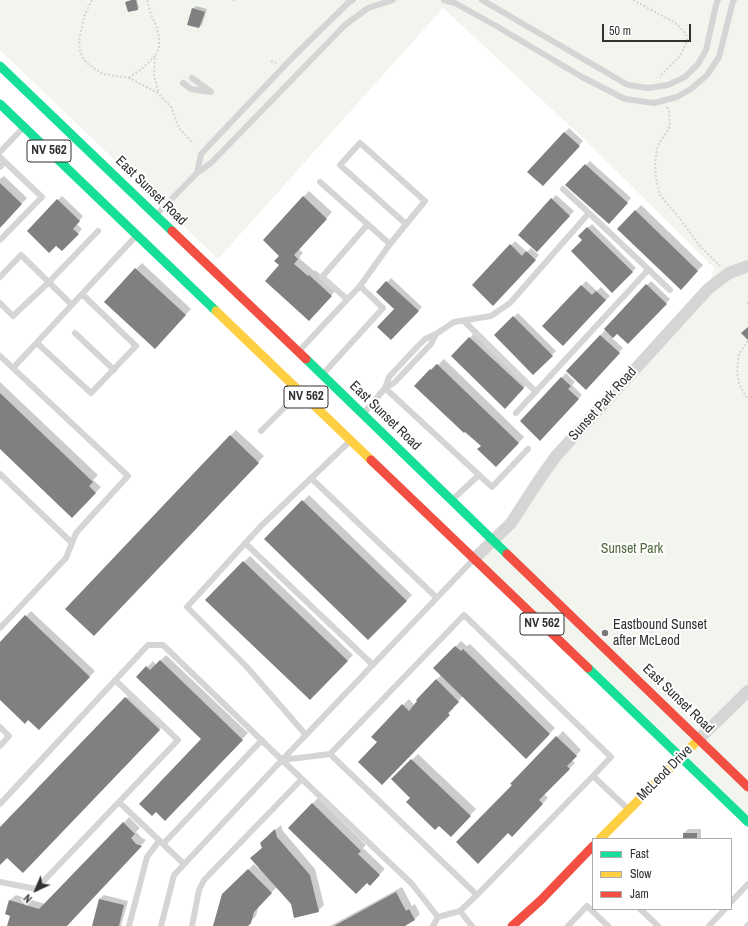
<!DOCTYPE html>
<style>
body{margin:0}
#map{position:relative;width:748px;height:926px;overflow:hidden;background:#fff;font-family:"Archivo Narrow",sans-serif}
canvas{display:block}
.legend{position:absolute;left:592px;top:838px;width:140px;height:72px;box-sizing:border-box;background:#fff;border:1px solid #adadad;margin:0;padding:5px 7px;list-style:none;font-size:12px;color:#313131}
.legend li{display:flex;align-items:center;gap:8px;height:20px}
.legend b{width:20px;border:1px solid #adadad}
.north{position:absolute;left:16px;top:870px;width:40px;height:40px;-webkit-text-stroke:3px #fff;paint-order:stroke;rotate:224deg;font-size:11px;font-weight:700;line-height:16px;text-align:center;color:#313131}
.north::after{content:'';display:block;margin:auto;width:14px;height:18px;background:#313131;clip-path:polygon(50% 0,100% 100%,50% 72%,0 100%)}
.scale{position:absolute;left:602px;top:24px;width:89px;height:18px;box-sizing:border-box;border:2px solid #313131;border-top:0;padding-left:5px;font-size:12px;line-height:14px;white-space:nowrap;color:#313131;-webkit-text-stroke:3px #fff;paint-order:stroke}
</style>
<div id="map">
<canvas width="748" height="926"></canvas>
<ul class="legend">
<li><b style="height:5px;background:#16e098"></b>Fast</li>
<li><b style="height:5px;background:#ffcf43"></b>Slow</li>
<li><b style="height:5px;background:#f24e42"></b>Jam</li>
</ul>
<div class="north">N</div>
<div class="scale">50 m</div>
</div>
<script>
const g = document.querySelector('canvas').getContext('2d');
g.lineJoin = 'round';
function fillPath(path, color) {
  g.fillStyle = color;
  g.fill(path, 'evenodd');
}
function shape(rows) {
  const path = new Path2D();
  for (const r of rows) {
    path.moveTo(r[0], r[1]);
    for (let i = 2; i < r.length; i += 2) path.lineTo(r[i], r[i + 1]);
  }
  return path;
}
function stroke(path, color, width, dash) {
  g.strokeStyle = color;
  g.lineWidth = width;
  g.lineCap = dash ? 'butt' : 'round';
  g.setLineDash(dash || []);
  g.stroke(path);
}
function drawText(font, color, halo, rows, align = 'center') {
  g.font = font + ' "Archivo Narrow",sans-serif';
  g.lineWidth = 4;
  g.setLineDash([]);
  g.textBaseline = 'middle';
  g.strokeStyle = halo;
  g.fillStyle = color;
  for (const [text, x, y, turn = 0] of rows) {
    g.save();
    g.translate(x, y);
    g.rotate((+turn || 0) * Math.PI / 180);
    g.textAlign = isNaN(turn) ? turn : align;
    if (halo) g.strokeText(text, 0, 0);
    g.fillText(text, 0, 0);
    g.restore();
  }
}
fillPath(shape([
 [0,0,748,0,748,822,474,559,539,480,708,289,714,268,586,141,443,8,218,259,0,50]
]), '#f1f5ee');
fillPath(shape([
 [131,0,137,0,139,8,138,9,129,11,126,2],
 [196,6,207,9,202,25,199,27,193,9],
 [569,128,583,141,547,181,529,172],
 [590,161,631,198,613,219,567,185],
 [4,176,27,198,0,226,0,179],
 [309,191,332,212,299,249,303,253,299,258,314,271,315,270,337,289,314,314,280,265,303,197],
 [556,195,574,211,541,247,552,199],
 [62,196,83,216,77,224,82,229,62,250,56,245,28,231],
 [641,205,703,265,681,288,619,229],
 [592,224,636,268,612,291,583,240,579,236],
 [515,241,527,252,531,248,539,255,493,304,473,285],
 [142,263,191,309,160,342,105,302],
 [391,278,422,307,391,339,396,309,377,292],
 [586,281,597,291,601,287,610,296,563,344,543,326],
 [651,281,670,299,628,343,617,333,612,338,623,348,586,388,567,371],
 [518,313,556,351,533,374,495,335],
 [475,332,529,382,510,402,470,338],
 [444,359,524,437,496,466,482,446,415,386,436,364,438,365],
 [566,373,575,382,572,385,582,395,540,439,521,421],
 [0,382,98,475,93,480,101,487,72,517,0,448],
 [236,430,264,456,94,635,67,609],
 [309,495,412,595,368,639,266,539],
 [250,556,353,655,310,699,207,600],
 [31,611,95,671,39,729,28,719,0,699,0,643],
 [461,641,467,646,470,644,555,728,526,757,463,696,453,707,454,708,382,783,379,742,372,737,409,699,415,706,419,701,417,700,441,675,434,668],
 [166,655,248,733,165,820,203,739,138,677,153,661,156,665],
 [132,692,165,724,23,872,7,857,0,864,0,829],
 [563,731,581,750,572,760,575,763,544,794,548,798,512,835,508,832,513,785,512,784],
 [418,754,476,809,451,835,393,779],
 [318,798,366,845,363,848,385,869,370,884,289,828],
 [129,817,140,828,136,832,142,838,146,840,66,926,8,926,12,915,10,900,16,895,45,904],
 [281,825,283,831,315,869,324,905,318,911,292,903,277,887,259,905,256,916,246,926,214,926,223,895,254,864,259,869,261,868,257,852,262,848,267,837],
 [688,829,701,829,701,839,684,839,684,833],
 [402,887,412,906,415,904,420,914,415,919,403,926,330,926],
 [104,895,128,901,121,926,93,926,99,899]
]), '#0003');
fillPath(shape([
 [132,0,136,0,138,10,128,12,125,2],
 [192,8,205,12,199,28,187,25],
 [564,132,580,146,543,186,527,172],
 [585,164,628,203,609,224,565,185],
 [0,183,22,204,0,228],
 [303,196,327,219,294,255,298,259,294,264,308,276,309,275,332,296,309,321,265,281,279,265,274,261,279,256,263,240],
 [551,198,570,216,537,252,518,235],
 [57,199,80,221,73,229,79,234,62,251,56,246,49,253,27,231],
 [635,210,698,271,681,290,617,229],
 [587,227,633,272,612,293,571,251,582,240,578,236],
 [510,244,522,256,526,251,536,260,493,306,472,285],
 [135,268,186,315,155,349,104,302],
 [386,281,419,311,391,340,377,327,394,309,376,292],
 [646,284,667,304,628,344,617,334,613,338,604,329],
 [581,285,592,295,596,291,606,300,563,346,542,326],
 [513,316,553,356,533,375,494,335],
 [748,327,748,340,741,333],
 [600,335,620,353,586,390,566,371],
 [469,337,524,388,505,409,451,356],
 [437,364,519,443,496,467,477,449,481,446,465,432,464,433,414,386,430,369,431,370],
 [561,377,571,386,568,389,579,399,540,441,520,421],
 [0,393,93,482,89,486,96,493,72,518,0,449],
 [230,435,259,463,94,636,65,609],
 [302,500,407,601,368,640,264,539],
 [243,561,348,661,310,700,205,600],
 [25,615,90,677,39,730,28,720,25,724,0,700,0,642],
 [455,646,461,651,463,649,550,734,526,759,433,668],
 [160,660,243,740,165,821,156,812,152,816,139,804,201,739,136,677,146,666,150,670],
 [436,679,459,702,448,713,450,715,382,785,358,762,377,742,371,737,402,704,409,711,417,701,416,700],
 [125,697,160,730,23,873,7,858,0,865,0,827],
 [556,736,577,756,567,766,570,769,539,800,543,804,512,837,508,833,478,864,456,842,512,785,510,784],
 [411,759,471,816,451,837,439,826,435,830,406,802,410,798,391,779],
 [312,803,361,851,358,854,380,875,370,886,367,883,356,894,288,828],
 [123,822,135,834,131,838,136,844,142,846,67,926,7,926,10,916,5,914,9,900,39,909],
 [275,829,277,837,310,875,319,912,294,918,291,904,250,858,262,848,260,843],
 [683,833,697,833,697,839,683,839],
 [248,869,272,893,254,912,251,923,248,926,213,926,222,894],
 [396,892,406,911,409,909,415,920,405,926,334,926],
 [99,899,124,905,119,926,92,926]
]), '#808080');
stroke(shape([
 [92,0,85,14,79,40,80,51,83,58,88,64,103,74,129,78,158,93,171,107,179,128,193,143],
 [147,0,150,12,157,28,159,38,159,48,155,56],
 [233,0,235,1],
 [633,0,672,21,679,26,686,34,687,39,685,46,680,56,662,74,660,78],
 [271,61,276,63],
 [129,78,143,68,155,56,154,75,158,91],
 [667,107,669,112,670,125,668,130,660,142,657,149,655,164,656,178,660,195,681,220,699,245,720,266],
 [747,303,748,304],
 [748,341,739,354,737,370,739,384,748,400]
]), '#d5d5d5', 2, [2, 2]);
stroke(shape([
 [444,0,455,3,498,27,582,77,625,99,654,103,677,97,691,89,707,75,719,57,732,5,734,0],
 [482,0,628,85,648,88,668,85,685,77,698,64,706,50,716,5,718,0],
 [192,78,210,91],
 [183,83,191,89,211,92],
 [0,152,22,129],
 [0,157,5,162,0,167],
 [197,173,201,154,292,58,348,3,353,0],
 [320,182,390,244,360,286],
 [589,213,670,290],
 [157,214,197,173,211,163,345,25,368,8,393,0],
 [0,240,42,197,5,162],
 [390,244,425,201,360,143,340,165,406,224],
 [0,277,21,255,72,305],
 [347,299,322,277,368,224],
 [0,303,13,316,49,282,98,231],
 [464,321,536,392],
 [75,333,114,370],
 [436,334,454,322,491,316,510,303,589,213,563,189],
 [436,334,431,344,394,383,385,388,389,377,418,346,425,339,436,334],
 [37,343,91,393,136,346,82,294],
 [299,351,360,286,383,308,323,374],
 [0,356,128,476,76,533,66,558,0,628],
 [13,368,136,236],
 [364,413,385,388,492,487,528,449],
 [516,413,648,270],
 [261,431,299,393],
 [0,474,72,543],
 [311,478,437,598],
 [454,498,479,475],
 [245,543,373,665],
 [0,727,9,736,0,746],
 [306,735,246,666,187,607,261,526,349,442],
 [593,776,477,895,330,754,464,615,611,757,593,776,628,809],
 [119,802,184,864],
 [0,804,148,645,163,645,282,760],
 [163,844,262,740],
 [0,882,36,889,178,740,115,680],
 [731,902,748,884],
 [640,909,658,926],
 [460,911,438,917,412,884,282,760,472,561],
 [129,926,147,857,159,841],
 [161,926,174,875,282,760,330,754],
 [192,926,199,890,204,880,302,779],
 [433,926,438,917],
 [472,926,460,911,477,895],
 [568,926,587,906,608,926],
 [709,926,725,909],
 [747,926,748,925]
]), '#d5d5d5', 6);
stroke(shape([
 [474,559,511,523,539,480,556,456,708,289,729,273,748,266],
 [699,739,748,691]
]), '#d5d5d5', 12);
stroke(shape([
 [0,66,172,231],
 [0,104,216,311],
 [306,359,507,554],
 [588,668,748,822]
]), '#16e098', 9);
stroke(shape([
 [216,311,371,460],
 [600,839,699,739]
]), '#ffcf43', 9);
stroke(shape([
 [172,231,306,359],
 [371,460,588,668],
 [507,554,748,787],
 [512,926,541,900,593,846]
]), '#f24e42', 9);
for (const [x, y, r, color] of [
 [605,633,4,"#797979"]
]) {
  const dot = new Path2D();
  dot.arc(x, y, r, 0, 2 * Math.PI);
  g.fillStyle = color;
  g.fill(dot);
  stroke(dot, '#fff', 1.5);
}
for (const [x, y, w] of [
 [49,151,44],
 [306,397,44],
 [542,624,44]
]) {
  const box = new Path2D();
  box.roundRect(x - w / 2, y - 11, w, 22, 3);
  g.fillStyle = '#fff';
  g.fill(box);
  stroke(box, '#313131', 1);
}
drawText('bold 13px', '#313131', null, [
 ["NV 562",49,151],
 ["NV 562",306,397],
 ["NV 562",542,624]
]);
drawText('14px', '#313131', '#fff', [
 ["East Sunset Road",151,191,44],
 ["Sunset Park Road",603,404,-48],
 ["East Sunset Road",385,416,44],
 ["East Sunset Road",678,699,44],
 ["McLeod Drive",665,773,-45]
]);
drawText('14px', '#526b3f', '#fff', [
 ["Sunset Park",632,549]
]);
drawText('14px', '#313131', '#fff', [
 ["Eastbound Sunset",613,625],
 ["after McLeod",613,641]
], 'left');
</script>
